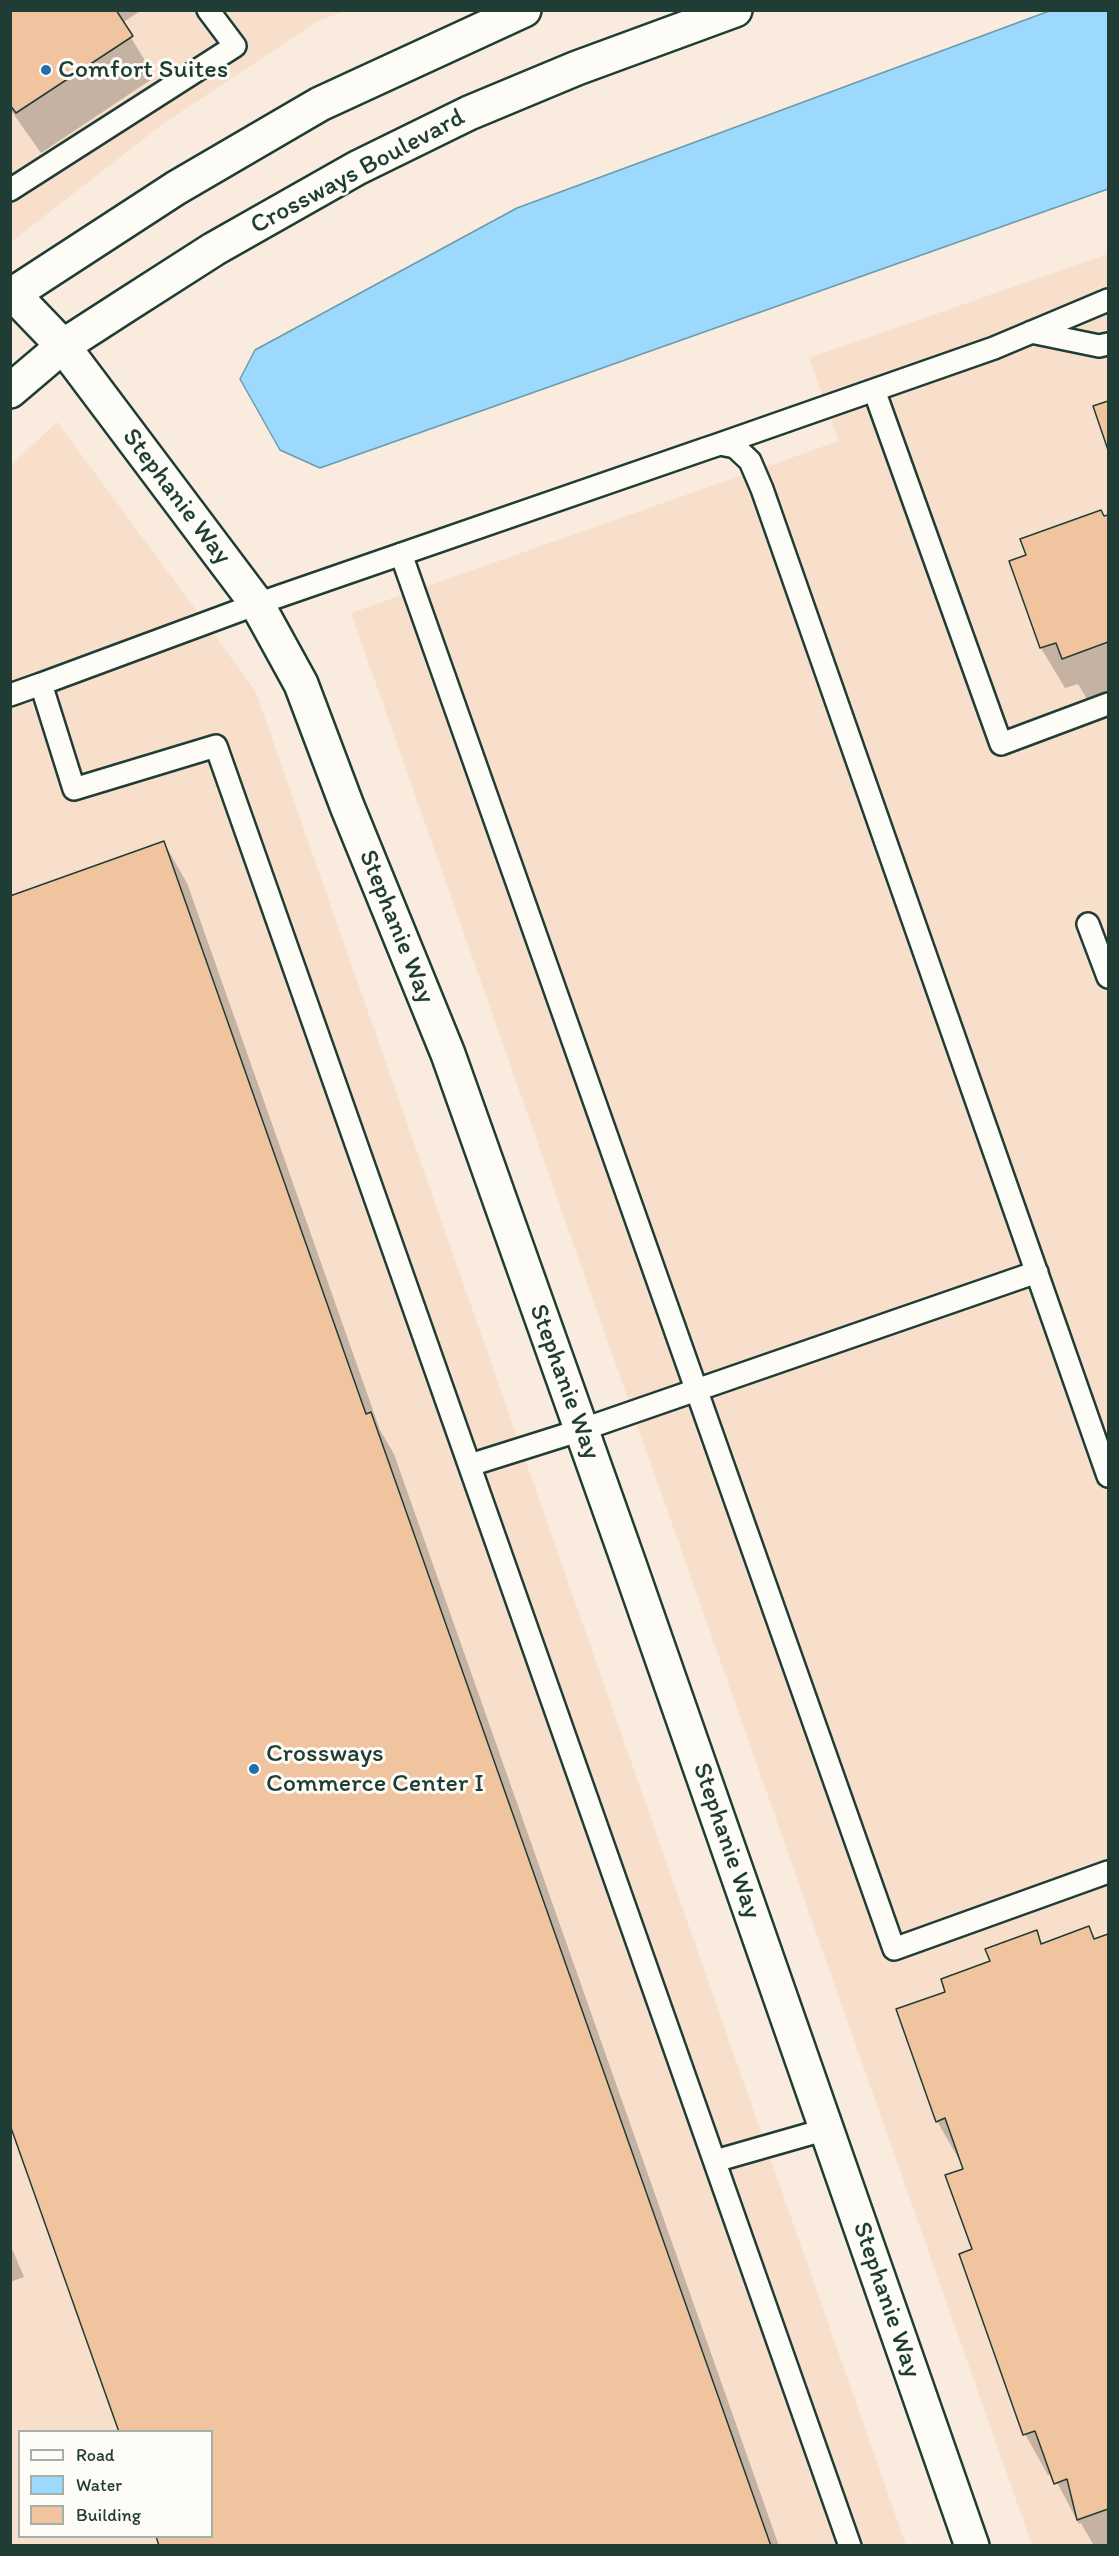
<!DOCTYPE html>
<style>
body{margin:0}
#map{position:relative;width:1119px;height:2556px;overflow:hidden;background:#f9ebdd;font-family:Itim,sans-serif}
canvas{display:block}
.frame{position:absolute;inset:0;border:12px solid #1f3d34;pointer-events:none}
.legend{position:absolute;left:18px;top:2430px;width:195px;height:108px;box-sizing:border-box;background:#fdfcf7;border:2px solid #a4b0a9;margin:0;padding:8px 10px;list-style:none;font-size:18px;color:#1f3d34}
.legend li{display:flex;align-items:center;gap:12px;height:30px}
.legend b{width:30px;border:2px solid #a4b0a9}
</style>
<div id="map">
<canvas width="1119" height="2556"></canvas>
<div class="frame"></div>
<ul class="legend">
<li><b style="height:8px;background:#fdfcf7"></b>Road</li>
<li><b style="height:16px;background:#9cd9fd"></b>Water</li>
<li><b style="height:16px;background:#f1c4a0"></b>Building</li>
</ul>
</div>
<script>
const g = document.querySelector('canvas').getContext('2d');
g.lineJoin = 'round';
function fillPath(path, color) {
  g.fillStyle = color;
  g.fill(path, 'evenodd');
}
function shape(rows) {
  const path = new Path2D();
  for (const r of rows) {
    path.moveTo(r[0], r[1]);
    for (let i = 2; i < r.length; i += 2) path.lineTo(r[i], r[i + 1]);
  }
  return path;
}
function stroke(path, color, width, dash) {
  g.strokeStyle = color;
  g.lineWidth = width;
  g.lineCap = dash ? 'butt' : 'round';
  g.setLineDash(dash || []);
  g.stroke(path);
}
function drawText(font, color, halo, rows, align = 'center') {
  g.font = font + ' Itim,sans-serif';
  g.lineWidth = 6;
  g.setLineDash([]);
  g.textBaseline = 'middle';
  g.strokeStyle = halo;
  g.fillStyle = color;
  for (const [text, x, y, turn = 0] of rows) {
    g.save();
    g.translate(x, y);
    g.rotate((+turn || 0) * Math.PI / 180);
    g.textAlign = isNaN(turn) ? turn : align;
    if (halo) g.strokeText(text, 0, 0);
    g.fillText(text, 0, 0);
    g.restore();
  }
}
fillPath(shape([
 [11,11,345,11,318,21,164,123,11,242],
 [1108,254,1108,2545,1032,2545,351,613,839,441,809,358],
 [57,422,255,690,906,2545,11,2546,10,466],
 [20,2432,212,2432,212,2536,20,2536]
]), '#f7dfcb');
const water = shape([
 [1052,10,1108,11,1108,189,320,468,280,450,240,379,255,350,517,208,1052,10]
]);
fillPath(water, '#9cd9fd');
stroke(water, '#6a9bad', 1.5);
fillPath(shape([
 [10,10,142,10,122,23,155,77,41,153,10,109],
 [1108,402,1108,445,1095,407],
 [1108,516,1108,691,1087,699,1078,684,1065,688,1041,648,1011,562,1028,556],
 [164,843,187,883,380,1430,394,1454,779,2546,161,2546,212,2536,212,2432,10,2120,10,890,13,896],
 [1089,1928,1096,1940,1108,1936,1108,2546,1094,2546,1081,2523,1079,2524,1052,2473,1048,2475,1025,2434,974,2250,965,2170,937,2121,947,1993,1036,1932,1043,1945],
 [10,2244,24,2277,10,2282]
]), '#0003');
const building = shape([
 [10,10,116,10,133,36,16,113,10,105,10,10],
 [1108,401,1108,450,1093,406,1108,401],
 [1101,510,1104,516,1108,515,1108,642,1062,659,1056,643,1040,648,1009,561,1026,555,1020,539,1101,510],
 [164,841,366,1414,371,1412,771,2546,159,2546,156,2536,212,2536,212,2432,119,2432,10,2125,10,896,164,841],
 [1089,1926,1094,1939,1108,1934,1108,2509,1077,2520,1067,2479,1054,2484,1035,2431,1023,2435,959,2254,972,2249,945,2175,963,2169,945,2118,936,2122,896,2009,945,1992,941,1979,990,1961,985,1949,1037,1930,1041,1944,1089,1926]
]);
fillPath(building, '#f1c4a0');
stroke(building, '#1f3d34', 1.5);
const service = shape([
 [10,190,235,46,208,10],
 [1031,332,1099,346,1108,344],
 [874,390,1001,744,1108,704],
 [717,445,994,348,1108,300],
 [401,554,894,1949,1108,1872],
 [10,695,41,684],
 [1088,924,1108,977],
 [470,1465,581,1430,1037,1272],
 [715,2161,827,2129],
 [850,2546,216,746,74,789,41,684,257,604,705,449,720,444,735,447,750,461,762,489,1108,1476]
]);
const minor = shape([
 [13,294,63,346,257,604,301,684,347,806,448,1054,627,1558,972,2546]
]);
const tertiary = shape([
 [10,296,176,188,320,104,524,10],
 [10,391,63,346,125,306,214,249,357,168,469,113,577,68,735,10]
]);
stroke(service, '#1f3d34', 26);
stroke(minor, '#1f3d34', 38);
stroke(tertiary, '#1f3d34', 38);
stroke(service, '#fdfcf7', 21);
stroke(minor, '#fdfcf7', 33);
stroke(tertiary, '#fdfcf7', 33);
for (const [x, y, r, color] of [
 [46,70,6,"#1f6fb2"],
 [254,1769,6,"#1f6fb2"]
]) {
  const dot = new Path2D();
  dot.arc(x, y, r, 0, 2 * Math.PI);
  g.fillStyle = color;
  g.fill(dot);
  stroke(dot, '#fdfcf7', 2);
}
drawText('26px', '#1f3d34', '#fdfcf7', [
 ["Comfort Suites",58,70],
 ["Crossways",266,1754],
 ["Commerce Center I",266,1784]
], 'left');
drawText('26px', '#1f3d34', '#fdfcf7', [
 ["Crossways Boulevard",358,172,-28],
 ["Stephanie Way",176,497,53],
 ["Stephanie Way",396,927,68],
 ["Stephanie Way",564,1382,70],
 ["Stephanie Way",726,1841,71],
 ["Stephanie Way",886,2300,71]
]);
</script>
